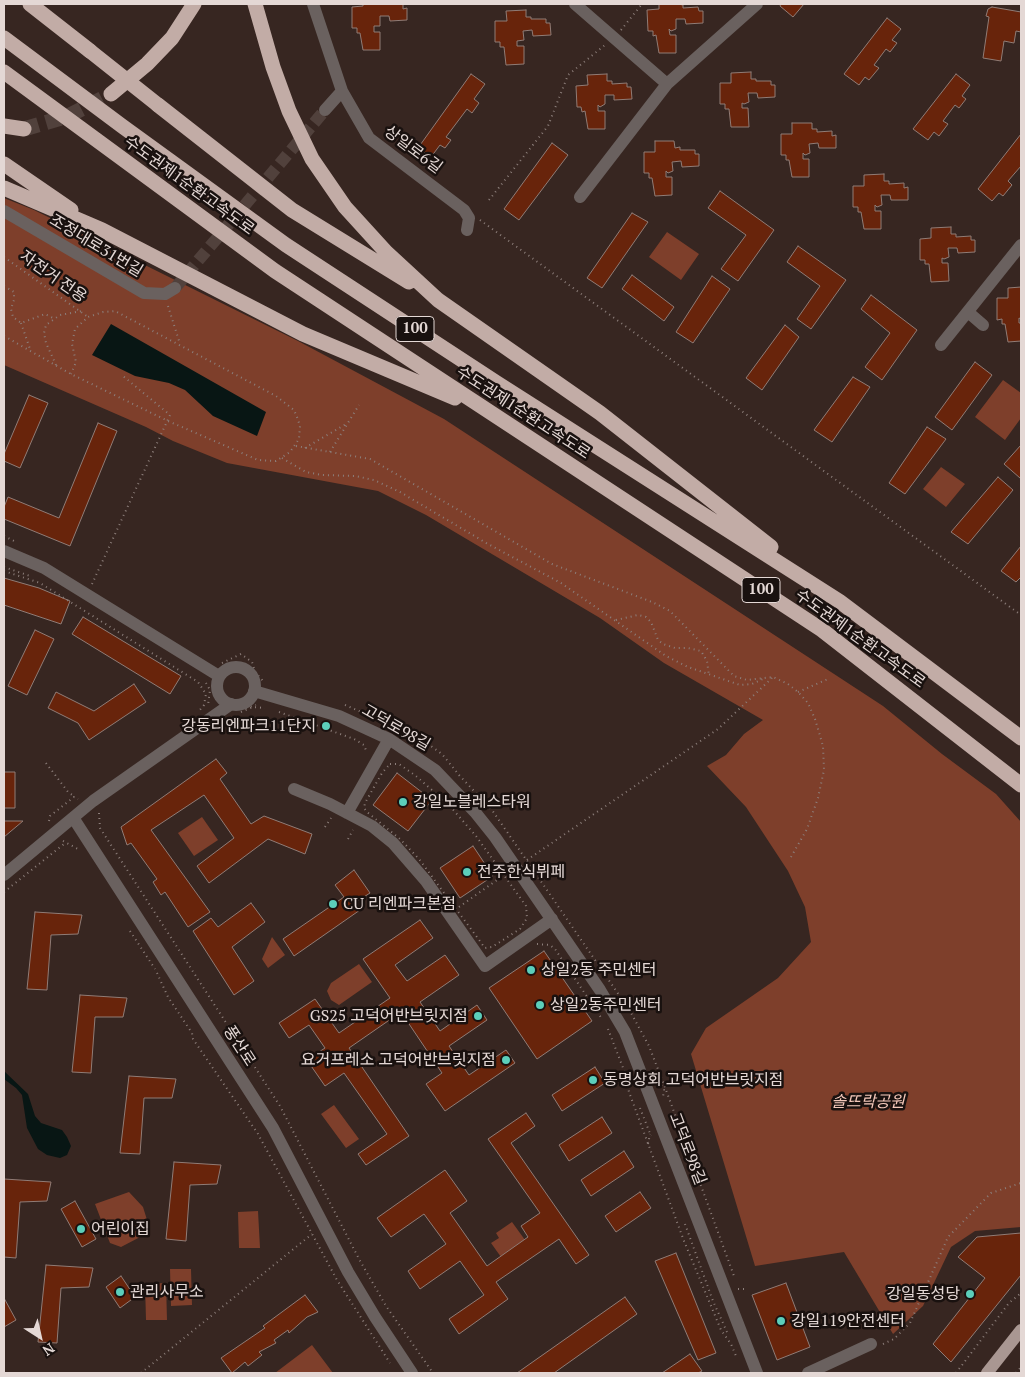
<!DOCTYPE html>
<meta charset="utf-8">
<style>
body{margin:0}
#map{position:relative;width:1025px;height:1377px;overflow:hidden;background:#372621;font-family:"PT Serif",serif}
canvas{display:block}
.frame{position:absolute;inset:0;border:5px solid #e4d8d5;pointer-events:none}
.north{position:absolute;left:15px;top:1312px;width:50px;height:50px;-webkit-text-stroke:4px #19110f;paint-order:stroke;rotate:145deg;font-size:14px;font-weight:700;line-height:20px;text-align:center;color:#e4d8d5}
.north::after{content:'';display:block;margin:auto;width:18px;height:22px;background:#e4d8d5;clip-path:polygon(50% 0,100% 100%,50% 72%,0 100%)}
</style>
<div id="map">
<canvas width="1025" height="1377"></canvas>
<div class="frame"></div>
<div class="north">N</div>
</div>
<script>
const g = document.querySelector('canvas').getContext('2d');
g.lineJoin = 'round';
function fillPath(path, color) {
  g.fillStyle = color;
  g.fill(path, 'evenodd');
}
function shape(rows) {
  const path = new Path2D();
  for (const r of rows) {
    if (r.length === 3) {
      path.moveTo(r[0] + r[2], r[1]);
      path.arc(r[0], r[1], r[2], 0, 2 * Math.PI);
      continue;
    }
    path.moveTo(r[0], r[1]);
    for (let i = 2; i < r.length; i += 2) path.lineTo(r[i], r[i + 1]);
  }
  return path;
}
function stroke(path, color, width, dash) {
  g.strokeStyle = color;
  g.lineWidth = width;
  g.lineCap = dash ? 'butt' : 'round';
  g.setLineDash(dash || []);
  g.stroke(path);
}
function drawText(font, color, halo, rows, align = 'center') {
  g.font = font + ' "PT Serif","Noto Sans KR",serif';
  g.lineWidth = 5;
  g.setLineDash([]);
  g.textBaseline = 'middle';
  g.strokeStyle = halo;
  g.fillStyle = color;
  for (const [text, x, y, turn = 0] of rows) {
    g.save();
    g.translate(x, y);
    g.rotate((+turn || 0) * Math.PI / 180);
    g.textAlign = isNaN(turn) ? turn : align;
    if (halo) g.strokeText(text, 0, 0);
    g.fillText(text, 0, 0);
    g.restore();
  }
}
fillPath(shape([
 [4,198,34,210,298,341,444,419,883,706,942,754,996,794,1021,822,1021,1227,975,1231,951,1247,923,1306,893,1334,844,1252,755,1266,691,1054,706,1028,778,978,811,942,805,907,788,871,746,807,707,766,726,755,744,734,763,720,664,663,600,618,426,515,378,491,227,463,173,441,146,427,4,365],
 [667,232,699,254,681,280,649,257],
 [1003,380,1021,393,1021,418,1005,440,975,417],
 [941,467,965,484,946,507,923,489],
 [202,817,218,840,194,856,178,833],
 [272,937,285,955,268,968,262,959],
 [359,964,372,982,339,1005,331,1000,327,991,331,983],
 [334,1105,359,1139,346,1148,321,1114],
 [129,1192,143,1207,148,1223,144,1235,121,1247,110,1243,95,1204],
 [258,1211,260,1248,239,1248,238,1212],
 [512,1222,525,1240,501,1257,491,1243,499,1238,496,1233],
 [170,1269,191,1269,192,1305,171,1306],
 [166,1283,167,1320,146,1320,145,1284],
 [312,1345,333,1373,275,1373]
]), '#7e3f2b');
fillPath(shape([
 [111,324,266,412,257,436,213,416,185,390,169,383,135,376,92,355],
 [4,1071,28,1094,35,1116,41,1123,62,1130,67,1137,71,1146,67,1155,60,1158,47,1155,38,1149,27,1128,22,1095,16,1088,4,1079]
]), '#081614');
const building = shape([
 [363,4,403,4,403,9,407,8,407,20,390,21,389,16,380,16,380,26,374,26,374,32,380,32,380,50,363,50,360,33,357,33,357,28,352,28,352,7,363,6,363,4],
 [659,4,678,4,683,5,683,8,698,7,699,11,703,11,703,23,686,24,685,19,676,19,676,29,671,31,669,29,670,35,676,35,676,53,659,53,656,35,653,36,653,31,648,31,647,10,659,9,659,4],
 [781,4,804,4,793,17,780,6,781,4],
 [992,7,1021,12,1021,32,1016,31,1014,43,1004,41,1001,61,983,58,989,17,986,16,988,9,992,7],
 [526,10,526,17,531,17,531,19,546,19,546,23,550,23,551,35,533,36,532,30,523,31,524,40,517,41,517,46,524,46,524,64,506,65,504,47,500,47,500,42,495,42,495,21,507,21,506,11,526,10],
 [887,18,901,29,892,40,897,43,890,52,886,49,874,65,879,68,869,80,865,77,859,85,844,74,887,18],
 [751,72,751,79,756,79,756,81,771,81,771,85,775,85,775,97,758,98,757,93,748,93,749,102,744,104,742,103,742,108,748,108,749,127,731,127,729,109,725,109,725,104,720,104,720,83,731,83,731,73,751,72],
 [471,74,485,84,474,99,479,103,472,113,467,109,446,137,451,140,445,148,440,145,431,157,418,148,471,74],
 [607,74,607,81,612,81,612,84,627,83,627,87,631,87,632,99,614,100,614,95,605,95,605,104,600,107,598,105,598,111,605,111,605,129,588,129,585,111,582,112,581,107,577,107,576,86,588,85,587,75,607,74],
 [956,74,970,85,962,96,966,99,959,108,955,105,943,121,948,124,939,136,934,132,928,140,913,129,956,74],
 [792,123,812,123,812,129,817,129,817,132,832,131,832,136,836,135,836,148,819,148,818,143,809,144,810,153,805,155,803,153,803,159,809,159,809,177,792,177,789,160,786,160,786,155,781,155,781,134,792,134,792,123],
 [1021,134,1021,166,1008,181,1012,185,1003,196,999,193,992,201,978,189,1021,134],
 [655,141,674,141,675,148,680,147,680,150,695,150,695,154,699,154,699,166,682,167,681,161,672,162,673,171,668,173,666,171,666,177,672,177,672,195,655,196,652,178,649,178,649,173,644,173,644,152,655,152,655,141],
 [552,143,568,155,519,220,504,209,552,143],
 [884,174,884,181,889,181,889,184,904,183,904,188,908,187,908,200,891,200,890,195,881,195,882,205,877,207,875,205,875,211,881,211,881,229,864,229,861,212,858,212,858,207,853,207,853,186,864,186,864,175,884,174],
 [720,191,774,230,738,281,721,269,746,235,708,208,720,191],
 [632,213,648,222,602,288,587,278,632,213],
 [951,227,951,234,956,234,956,237,971,236,971,240,975,240,975,252,958,253,957,248,948,248,949,257,944,259,942,258,942,263,948,263,949,281,931,282,929,264,925,264,925,260,920,260,920,239,931,238,931,228,951,227],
 [798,246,846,280,811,329,797,319,820,286,787,262,798,246],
 [632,275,674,307,664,321,622,289,632,275],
 [712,276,730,289,693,343,676,332,712,276],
 [1021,287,1021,319,1019,318,1019,323,1021,323,1021,341,1008,342,1005,324,1002,324,1002,319,997,320,997,298,1008,298,1008,288,1021,287],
 [871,295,917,330,882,380,865,367,890,333,861,309,871,295],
 [785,325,799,337,762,390,746,378,785,325],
 [975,362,992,375,952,430,935,417,975,362],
 [853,377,870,387,832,442,814,430,853,377],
 [29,395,48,403,20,468,4,461,4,454,29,395],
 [98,423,117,431,70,546,4,519,4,507,8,497,59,518,98,423],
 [927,427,946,439,905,494,889,483,927,427],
 [1021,445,1021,477,1020,478,1004,464,1021,445],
 [998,477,1013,490,968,544,951,532,998,477],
 [1021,546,1021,577,1016,582,1001,571,1021,546],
 [4,578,39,588,70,601,61,624,4,605,4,578],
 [83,617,181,676,170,694,72,634,83,617],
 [35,630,54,639,27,695,8,686,35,630],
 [134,684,146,702,89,740,78,723,48,708,56,692,94,711,134,684],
 [216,759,227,773,220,779,251,824,264,816,312,834,305,854,268,839,209,883,197,866,234,838,204,795,151,830,210,912,188,927,165,892,161,895,153,882,157,879,131,843,127,845,121,827,216,759],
 [4,772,15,772,15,808,4,808,4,772],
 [397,773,432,800,408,831,373,805,397,773],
 [4,821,23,821,4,837,4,821],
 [473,846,493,876,460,898,440,868,473,846],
 [354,870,370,893,356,902,360,910,294,956,283,939,344,897,335,885,354,870],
 [251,903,265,922,232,947,254,981,234,995,193,931,211,918,218,927,251,903],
 [35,912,82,915,78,934,51,935,47,990,27,989,35,912],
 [420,920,433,938,395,965,407,981,445,955,459,975,420,1002,440,1031,477,1005,487,1020,449,1046,469,1075,506,1050,515,1063,445,1111,426,1084,442,1073,401,1012,349,1048,409,1136,366,1165,358,1154,387,1134,344,1073,325,1086,307,1060,325,1048,309,1025,289,1038,279,1023,315,999,339,1033,390,998,363,959,420,920],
 [544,951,592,1021,537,1059,489,988,544,951],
 [80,995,127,998,123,1017,95,1017,91,1073,72,1072,80,995],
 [595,1067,605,1083,562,1111,552,1095,595,1067],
 [129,1076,176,1079,172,1098,144,1098,140,1154,120,1153,129,1076],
 [526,1113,535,1126,511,1143,589,1255,576,1264,559,1239,496,1282,508,1299,459,1334,449,1319,484,1295,460,1261,420,1289,408,1271,446,1244,424,1214,391,1237,377,1218,445,1170,467,1201,450,1213,487,1266,528,1237,521,1226,540,1213,488,1139,526,1113],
 [602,1117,612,1133,569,1161,559,1145,602,1117],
 [624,1151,634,1167,591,1196,581,1180,624,1151],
 [174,1162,221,1165,217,1184,190,1185,186,1241,166,1239,174,1162],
 [4,1179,51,1182,47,1201,20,1202,16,1258,4,1257,4,1179],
 [640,1192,651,1208,616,1232,605,1216,640,1192],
 [75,1201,96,1239,82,1247,61,1209,75,1201],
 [1021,1233,1021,1275,951,1362,933,1344,985,1278,958,1257,977,1237,1021,1233],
 [676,1253,716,1353,698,1360,655,1261,676,1253],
 [46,1265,93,1268,89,1287,61,1288,57,1343,38,1342,46,1265],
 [121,1276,135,1297,120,1308,106,1287,121,1276],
 [786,1283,810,1347,777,1360,752,1295,786,1283],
 [305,1295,318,1312,307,1317,289,1333,288,1330,274,1340,276,1343,259,1352,262,1355,248,1366,245,1362,232,1373,221,1358,265,1328,263,1326,305,1295],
 [625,1297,637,1314,554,1373,517,1373,625,1297],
 [4,1298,16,1320,4,1327,4,1298],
 [690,1354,702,1371,698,1373,662,1373,690,1354]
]);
fillPath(building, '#68240b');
stroke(building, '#907c76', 1);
stroke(shape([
 [175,288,325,110]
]), '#51413c', 12, [12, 6]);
stroke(shape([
 [24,129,68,116,111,94]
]), '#51413c', 15, [15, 8]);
stroke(shape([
 [621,30,642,4],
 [489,200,548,126,568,75,605,45],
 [480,220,1021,615],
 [4,257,88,317],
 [4,286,14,292,14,300,11,309,13,317,21,323,45,314,53,318],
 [168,306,180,344],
 [21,323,30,349],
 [4,336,71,374,168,421,258,460,276,461,290,452,299,439,300,426,297,417,294,410,276,396,115,311,103,312,88,317,75,329,72,344,76,362,71,374],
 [56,365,46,343,44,333,46,325,60,315,82,311],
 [296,446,370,459,552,564,652,602,670,611,734,676,747,680,773,677,788,684,798,692,808,703,815,719,823,746,824,770,818,798,807,829,791,857],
 [305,448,346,424],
 [330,452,359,405],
 [282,458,306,472,322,475,355,476,374,480,400,492,488,544,561,583,666,656,688,667,740,685,752,684,765,678],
 [4,536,16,542],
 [4,567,30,576],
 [4,571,40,583,198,682,206,694,204,705,199,711],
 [92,584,170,415,123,376],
 [616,620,638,615,646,617,651,622,658,640,663,644,675,648,688,648,701,651,707,661,709,676],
 [222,663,241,654,252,662,255,672,263,681],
 [206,683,210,690,208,705],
 [798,692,828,679],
 [345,705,380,720,390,721,425,748],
 [241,709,256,705],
 [241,712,253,707,265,708],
 [279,712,354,739,364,745,367,753],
 [407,729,442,754,459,775,492,810,630,1011,649,1046,666,1090,734,1276],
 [46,763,68,792,75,797],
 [390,764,399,764,416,776,449,805,476,836,526,906,527,918,520,929,492,947,485,948,419,859,400,839,367,812,364,808,365,803,382,773,390,764],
 [99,813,100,828,280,1106,359,1259,386,1306,433,1373],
 [49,821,50,816,74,797,78,799],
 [325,827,331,818],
 [348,839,353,830],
 [63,841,78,849],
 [527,860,718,729,772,678],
 [4,892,64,844],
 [459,907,504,875],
 [130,931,155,969],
 [537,944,550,945,555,949,602,1019],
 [157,973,168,997,192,1033,193,1039,258,1134,337,1280,390,1363],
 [608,1029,625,1073,629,1092,684,1241,721,1330,731,1344,736,1356],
 [654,1072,664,1090,663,1097],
 [640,1108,651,1136],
 [648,1144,650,1134],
 [685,1224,713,1301,727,1332],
 [738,1289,745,1289],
 [883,1344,894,1339,910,1323,948,1237,991,1193,1021,1183],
 [141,1373,312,1234],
 [956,1373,1009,1303,1021,1293],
 [1016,1373,1021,1367]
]), '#8d7f7b', 2, [1, 4]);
stroke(shape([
 [313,4,342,91,369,138,464,210,469,218,467,230],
 [575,4,667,84],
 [325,110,342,91],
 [580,197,667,84,757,4],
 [4,211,144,293,165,294,175,288],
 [968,312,983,325],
 [941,345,1021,245],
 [4,551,44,568,219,676],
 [236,686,19],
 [254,691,339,716,389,739,435,770,475,812,495,837,600,990,625,1032,757,1373],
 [294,789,330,804,372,826,393,843,426,881,485,966,552,919],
 [347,813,389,739],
 [74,819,273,1128,348,1272,375,1317,412,1373],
 [4,875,93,801,231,704],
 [808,1373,871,1344]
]), '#6a615f', 12);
stroke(shape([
 [987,1373,1021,1330]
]), '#a99792', 12);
stroke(shape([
 [30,4,90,51],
 [255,4,273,67,289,111,312,159,345,207,386,252,438,300,600,413,771,547],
 [4,38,122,126,286,245,497,383,839,601,1021,738],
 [4,72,275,271,822,630,1021,785],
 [111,94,147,64,172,38,194,4],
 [158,105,292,210,409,282],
 [4,126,24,129],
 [4,164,71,210],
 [4,188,102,230,303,334,455,398]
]), '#c2aca6', 15);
stroke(shape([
 [90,51,158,105]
]), '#c2aca6', 15);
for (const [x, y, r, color] of [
 [326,726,5,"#5cceba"],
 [403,802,5,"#5cceba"],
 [467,872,5,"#5cceba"],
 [333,904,5,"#5cceba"],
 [531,970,5,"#5cceba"],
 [540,1005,5,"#5cceba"],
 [478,1016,5,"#5cceba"],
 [506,1060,5,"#5cceba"],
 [593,1080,5,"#5cceba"],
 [81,1229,5,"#5cceba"],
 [120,1292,5,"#5cceba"],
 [970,1294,5,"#5cceba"],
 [781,1321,5,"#5cceba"]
]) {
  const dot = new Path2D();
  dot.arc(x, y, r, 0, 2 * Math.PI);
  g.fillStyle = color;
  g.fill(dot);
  stroke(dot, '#19110f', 2);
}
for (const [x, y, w] of [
 [415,329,38],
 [761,590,38]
]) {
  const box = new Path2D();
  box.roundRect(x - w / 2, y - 12.5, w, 25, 4);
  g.fillStyle = '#19110f';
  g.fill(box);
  stroke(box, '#e4d8d5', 1);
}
drawText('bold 15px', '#e4d8d5', null, [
 ["100",415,329],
 ["100",761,590]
]);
drawText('16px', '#e4d8d5', '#19110f', [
 ["상일로6길",413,150,37],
 ["수도권제1순환고속도로",189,186,36],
 ["조정대로31번길",96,246,31],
 ["자전거 전용",53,277,35],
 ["수도권제1순환고속도로",523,413,33],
 ["수도권제1순환고속도로",860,639,36],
 ["고덕로98길",396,728,30],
 ["풍산로",239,1046,57],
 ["고덕로98길",687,1149,69]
]);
drawText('16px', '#e4d8d5', '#19110f', [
 ["강동리엔파크11단지",316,726,"right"],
 ["강일노블레스타워",413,802],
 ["전주한식뷔페",477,872],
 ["CU 리엔파크본점",343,904],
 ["상일2동 주민센터",541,970],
 ["상일2동주민센터",550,1005],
 ["GS25 고덕어반브릿지점",468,1016,"right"],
 ["요거프레소 고덕어반브릿지점",496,1060,"right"],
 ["동명상회 고덕어반브릿지점",603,1080],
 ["어린이집",91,1229],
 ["관리사무소",130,1292],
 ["강일동성당",960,1294,"right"],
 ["강일119안전센터",791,1321]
], 'left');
drawText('italic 16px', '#f4c8ba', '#19110f', [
 ["솔뜨락공원",868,1102]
]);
</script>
